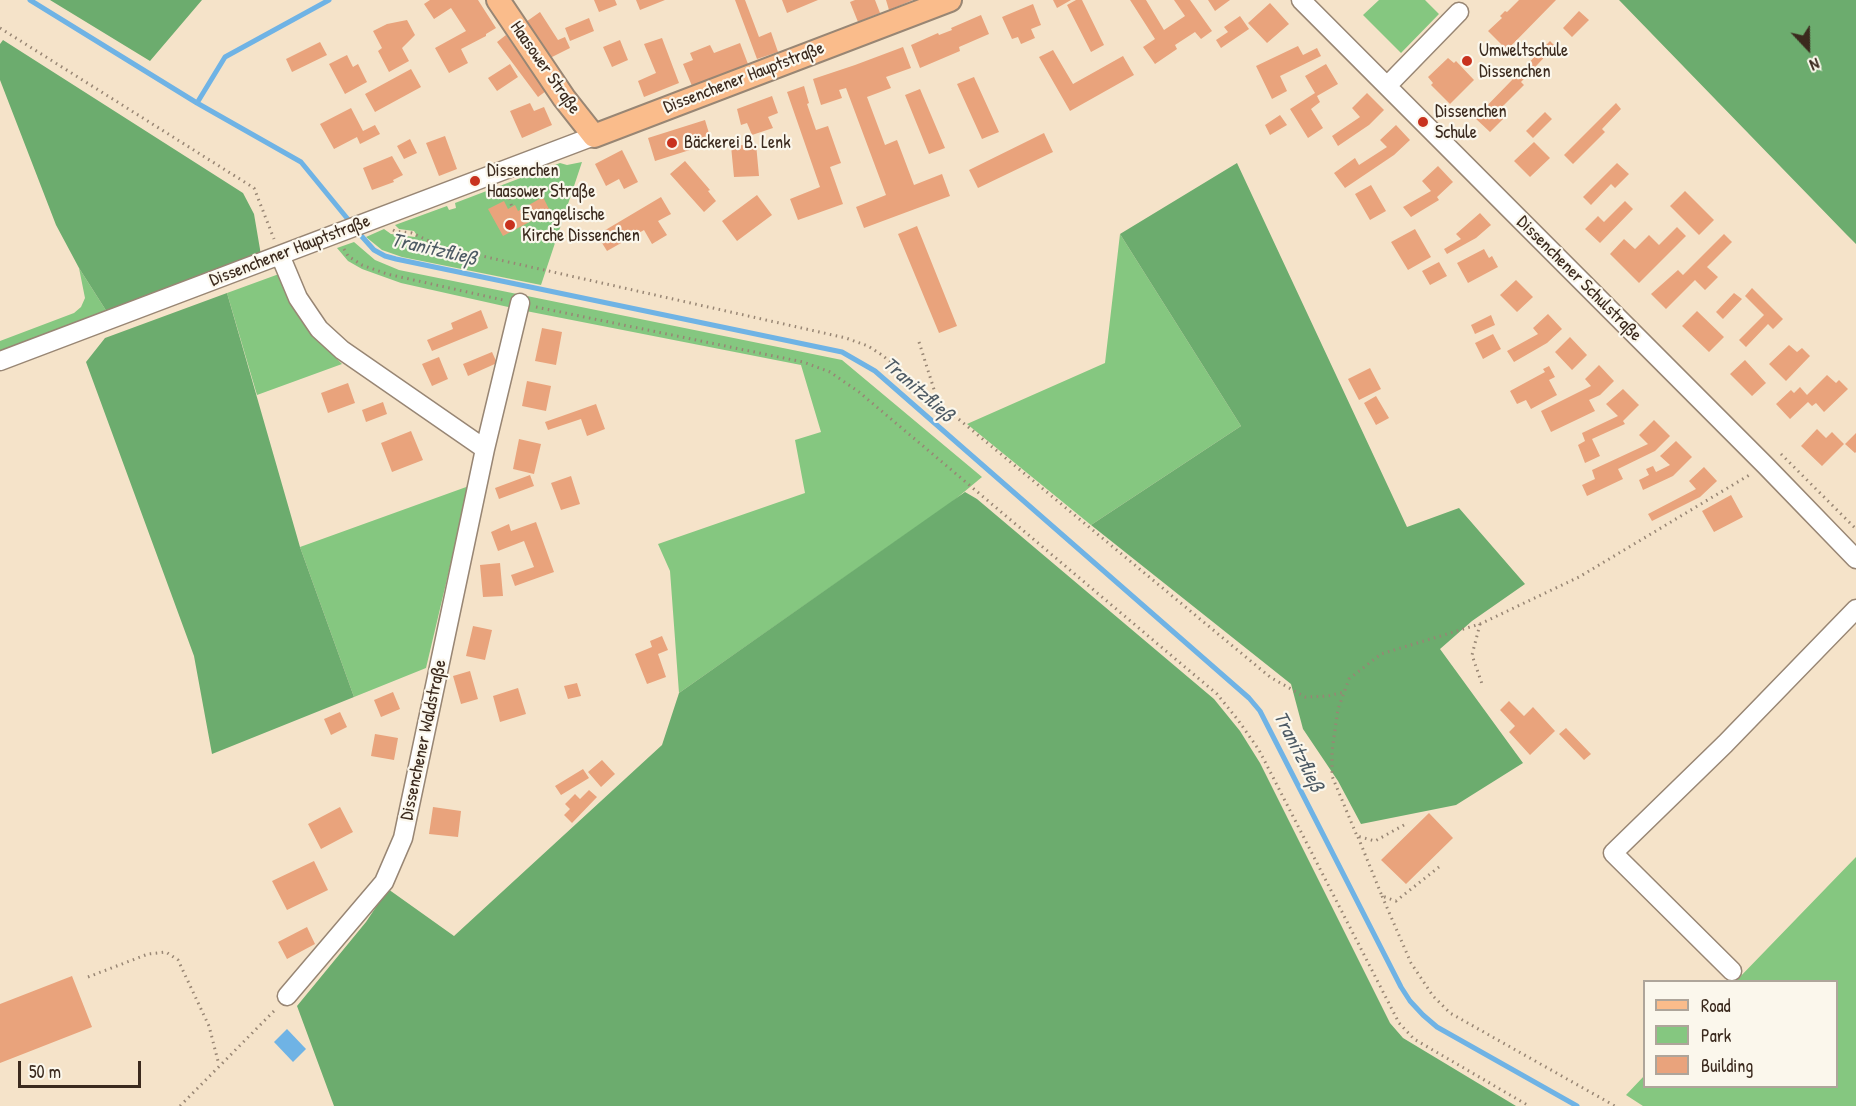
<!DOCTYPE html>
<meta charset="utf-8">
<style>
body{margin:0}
#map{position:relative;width:1856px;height:1106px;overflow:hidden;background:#f5e3c9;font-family:"Patrick Hand",sans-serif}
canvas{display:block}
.legend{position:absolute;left:1643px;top:980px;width:195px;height:108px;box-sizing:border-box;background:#fbf7ec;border:2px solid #aea59a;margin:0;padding:8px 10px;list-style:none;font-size:18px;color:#3b2a1e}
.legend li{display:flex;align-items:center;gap:12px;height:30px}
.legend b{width:30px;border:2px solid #aea59a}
.north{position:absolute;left:1778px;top:18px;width:60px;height:60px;-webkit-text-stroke:4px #fbf7ec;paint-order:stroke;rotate:158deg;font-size:16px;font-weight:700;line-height:24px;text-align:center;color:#3b2a1e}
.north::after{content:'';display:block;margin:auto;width:21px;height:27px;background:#3b2a1e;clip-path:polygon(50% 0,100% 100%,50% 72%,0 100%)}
.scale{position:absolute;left:18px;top:1061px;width:123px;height:27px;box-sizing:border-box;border:3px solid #3b2a1e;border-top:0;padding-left:8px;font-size:18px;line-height:21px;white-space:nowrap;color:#3b2a1e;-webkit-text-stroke:4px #fbf7ec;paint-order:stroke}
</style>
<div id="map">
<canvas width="1856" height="1106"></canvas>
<ul class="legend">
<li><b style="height:8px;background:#fabc8b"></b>Road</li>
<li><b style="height:16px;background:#85c780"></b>Park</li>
<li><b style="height:16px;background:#e9a37c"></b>Building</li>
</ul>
<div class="north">N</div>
<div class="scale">50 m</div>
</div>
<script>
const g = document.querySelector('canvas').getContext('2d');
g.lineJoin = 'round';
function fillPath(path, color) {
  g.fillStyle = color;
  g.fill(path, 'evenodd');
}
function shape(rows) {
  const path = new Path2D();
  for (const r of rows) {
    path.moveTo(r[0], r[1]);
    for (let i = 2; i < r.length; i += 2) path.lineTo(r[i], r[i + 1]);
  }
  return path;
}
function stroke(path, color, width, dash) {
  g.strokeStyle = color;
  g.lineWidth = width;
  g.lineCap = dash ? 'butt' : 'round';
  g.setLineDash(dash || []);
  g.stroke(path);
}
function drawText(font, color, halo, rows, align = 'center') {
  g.font = font + ' "Patrick Hand",sans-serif';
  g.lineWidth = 4.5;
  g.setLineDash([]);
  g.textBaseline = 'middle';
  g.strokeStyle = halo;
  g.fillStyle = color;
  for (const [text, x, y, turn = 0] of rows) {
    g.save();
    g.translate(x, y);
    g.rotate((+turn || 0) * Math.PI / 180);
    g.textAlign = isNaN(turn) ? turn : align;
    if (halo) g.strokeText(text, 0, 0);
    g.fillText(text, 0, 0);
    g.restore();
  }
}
fillPath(shape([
 [1379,0,1425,0,1439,14,1401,53,1363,15],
 [582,162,541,285,402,257,382,250,366,237,384,229,391,234,415,237,416,234,414,231,399,229,395,225,447,206,449,210,456,208,455,203,560,163,567,165],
 [1120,234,1241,426,1091,525,967,424,1105,363],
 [354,242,375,260,399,270,842,360,982,477,952,502,679,693,670,571,658,544,805,493,795,440,821,432,801,365,526,311,401,283,362,269,348,261,337,248],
 [79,268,107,312,0,351,0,341,74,313,81,307,85,298],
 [279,274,289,300,314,336,342,364,257,395,227,293],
 [469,486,426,668,354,697,300,547],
 [1856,857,1856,1106,1643,1106,1626,1095,1644,1076,1644,1086,1836,1086,1836,982,1736,981]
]), '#85c780');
fillPath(shape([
 [50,0,202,0,150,61],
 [1619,0,1856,0,1856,244,1845,233],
 [3,40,243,193,254,214,261,255,107,312,79,268,56,225,0,80,0,44],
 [1237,163,1407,527,1459,508,1525,584,1472,621,1440,649,1523,763,1456,805,1361,824,1338,781,1303,729,1291,684,1091,525,1241,426,1120,234],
 [227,293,300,547,354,697,212,754,194,656,86,362,105,338],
 [965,492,977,499,1214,699,1240,731,1260,763,1390,1023,1403,1038,1516,1106,334,1106,297,1006,366,922,388,889,454,936,662,745,679,693]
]), '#6cac6e');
fillPath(shape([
 [287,1029,306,1049,293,1062,274,1042]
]), '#6fb3e5');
stroke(shape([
 [30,0,197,103,301,162,351,223],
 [197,103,225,57,329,0],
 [357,231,374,250,385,256,396,259,842,352,875,371,1249,698,1260,711,1401,987,1410,1001,1423,1015,1437,1027,1577,1106]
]), '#6fb3e5', 5);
fillPath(shape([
 [430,0,478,0,496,28,486,34,486,36,461,49,468,63,449,73,435,48,466,31,451,8,434,19,424,4],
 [594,0,615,0,617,5,599,12],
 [636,0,665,0,640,10],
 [735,0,745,0,759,37,771,32,778,52,757,59],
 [782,0,818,0,787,13],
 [855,0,875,0,880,13,858,22,850,2],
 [886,0,913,0,889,10],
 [1053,0,1071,0,1057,8],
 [1076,0,1082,0,1104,45,1091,52,1067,5],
 [1130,0,1146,0,1164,30,1185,16,1174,0,1190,0,1212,31,1201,39,1195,32,1175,45,1177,49,1155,64,1143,47,1155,39],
 [1208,0,1230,0,1215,11],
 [1519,0,1556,0,1507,50,1488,31,1502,18,1500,16,1505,11,1507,12],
 [1270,3,1289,24,1267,43,1248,23],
 [1033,4,1041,25,1031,29,1035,38,1021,44,1018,37,1012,39,1002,17],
 [1579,11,1589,20,1572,37,1563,28],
 [540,12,558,40,565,37,570,48,546,60,523,24],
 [981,15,989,34,959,47,960,51,920,68,911,45,938,33,939,35,952,30,951,28],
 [1240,16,1249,29,1221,48,1216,40,1228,32,1224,27],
 [589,18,594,31,570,41,565,28],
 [407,20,415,35,402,48,409,61,389,72,378,51,382,48,373,31,387,24],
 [506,35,546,91,538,97,497,42],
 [662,38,679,83,644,97,638,81,656,73,644,44],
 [620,40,628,60,612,67,603,47],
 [1550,41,1555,46,1521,82,1524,85,1498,111,1504,118,1490,132,1475,118],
 [320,42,327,55,292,72,286,59],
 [740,43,748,64,692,86,683,64,693,60,690,53,710,45,714,53],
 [1298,46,1303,55,1317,48,1321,56,1280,76,1287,91,1272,99,1256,66],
 [903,47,911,68,886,77,891,88,867,97,885,145,897,140,914,185,942,174,950,196,864,228,856,207,886,195,846,88,839,90,842,98,821,105,813,79,855,65],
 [1053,50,1073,84,1123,56,1134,75,1070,111,1039,57],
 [347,55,353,67,358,64,367,82,345,94,329,64],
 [1448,58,1454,63,1456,61,1474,80,1450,104,1431,85,1433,83,1428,77],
 [510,64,518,77,497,91,488,78],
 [1326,64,1338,84,1317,96,1320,102,1311,109,1323,128,1308,138,1290,109,1315,93,1305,76],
 [411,69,421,87,375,112,365,94],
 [974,77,999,132,982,139,957,84],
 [804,86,809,103,807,104,816,130,828,126,841,163,830,167,843,204,798,220,790,199,820,187,787,92],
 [920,89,945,148,929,154,905,95],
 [1367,93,1384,110,1369,125,1338,146,1332,136,1360,117,1352,108],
 [772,96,778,113,768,117,773,128,752,135,747,123,741,125,737,109],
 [530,103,534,111,544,107,552,125,522,138,510,111],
 [1616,103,1621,109,1602,129,1605,132,1573,164,1564,155],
 [351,108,363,131,375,125,380,134,360,144,357,137,334,149,320,124],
 [1545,112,1552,119,1533,138,1526,131],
 [1280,115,1287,125,1270,135,1265,125],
 [705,120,712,143,655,161,648,138],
 [1396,125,1410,140,1394,155,1345,188,1334,173,1355,158,1359,165,1387,147,1380,140],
 [1044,133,1053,152,978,188,969,170],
 [445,136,457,169,439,176,426,143],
 [410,139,417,153,404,159,397,146],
 [1534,142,1550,158,1530,177,1514,161],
 [756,144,759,176,734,177,731,146],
 [622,150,638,182,624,189,619,179,606,186,595,164],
 [392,156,403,175,393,180,394,182,372,190,363,168],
 [685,161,710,190,708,191,716,201,704,212,670,174],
 [1617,163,1629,174,1615,188,1611,184,1591,205,1583,197],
 [1438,166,1453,182,1437,197,1439,200,1411,217,1403,207,1431,191,1422,181],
 [1371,185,1386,211,1370,220,1355,194],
 [1685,191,1714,220,1699,235,1670,206],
 [757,195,772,215,737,241,722,221],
 [543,197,550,211,503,236,488,209,504,201,508,209,515,205,518,211],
 [661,197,671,214,658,221,667,235,652,244,644,230,607,251,597,235],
 [1625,201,1633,209,1600,243,1585,229,1598,216,1604,222],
 [1480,213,1491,225,1476,238,1447,254,1444,249,1461,239,1456,234],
 [917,226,957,326,939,333,898,234],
 [1677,227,1686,236,1639,283,1610,254,1624,239,1635,249,1649,235,1659,245],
 [1415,229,1431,257,1408,270,1391,242],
 [1724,234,1732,242,1707,267,1718,277,1705,290,1695,280,1666,309,1651,294,1678,270,1683,275],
 [1484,249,1489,258,1492,256,1498,267,1468,283,1457,263],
 [1439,262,1447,276,1430,285,1422,271],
 [1516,280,1533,297,1517,312,1500,295],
 [1752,288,1783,319,1773,329,1768,324,1746,347,1739,340,1764,315,1745,296],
 [1734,293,1742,299,1723,319,1716,312],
 [481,310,488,328,432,351,427,340,453,329,451,323],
 [1697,311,1724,337,1709,352,1682,326],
 [1548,314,1562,329,1547,343,1514,362,1507,351,1538,334,1533,328],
 [1491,315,1495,325,1475,334,1471,325],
 [542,328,562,332,556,365,535,361],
 [1493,334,1501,349,1483,359,1475,343],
 [1570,337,1587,355,1572,370,1555,352],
 [1789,345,1797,352,1802,348,1810,356,1786,381,1769,364],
 [492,352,497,363,468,376,463,364],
 [439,357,448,379,432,386,422,364],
 [1745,360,1766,383,1752,396,1730,374],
 [1599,365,1614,381,1600,395,1589,400,1595,411,1551,432,1541,411,1591,386,1585,379],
 [1549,366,1555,377,1549,380,1557,395,1531,409,1526,400,1517,404,1510,391,1545,372,1543,369],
 [1370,368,1381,389,1359,400,1348,379],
 [1827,375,1836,383,1839,380,1848,389,1824,412,1816,403,1812,406,1808,402,1790,419,1776,404,1791,390,1794,393,1800,387,1807,395],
 [527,381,551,386,546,411,522,406],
 [348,383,355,403,328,413,321,393],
 [1623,389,1639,405,1623,421,1625,424,1592,439,1600,456,1585,463,1578,445,1585,441,1582,433,1618,416,1606,404],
 [1376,396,1389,418,1376,425,1364,403],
 [383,402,387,414,366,422,362,410],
 [596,404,605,429,587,436,581,419,548,430,545,422],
 [1654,420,1670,436,1655,451,1618,469,1623,479,1587,496,1582,485,1595,479,1592,470,1648,444,1639,435],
 [1817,429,1826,438,1832,432,1844,444,1822,466,1801,446],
 [411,431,423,460,392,472,381,443],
 [1856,433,1856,452,1855,453,1845,444],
 [519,439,541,444,534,474,513,469],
 [1676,441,1692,457,1673,476,1643,490,1639,480,1649,475,1646,469,1653,466,1656,472,1670,465,1660,456],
 [1704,467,1717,481,1700,497,1652,521,1648,514,1696,489,1689,481],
 [530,475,534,486,499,499,495,488],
 [571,476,580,504,561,510,551,483],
 [1731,495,1743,517,1714,532,1702,511],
 [536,522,554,572,515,586,511,575,534,567,524,541,498,551,491,532,509,524,511,531],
 [500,563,503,596,483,597,480,565],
 [473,626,492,630,485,660,466,656],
 [662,636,668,650,658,654,666,677,647,684,635,654,652,647,650,641],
 [470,671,478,699,461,704,453,676],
 [577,683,581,696,568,699,564,686],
 [518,688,526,714,500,722,493,696],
 [393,692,400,709,381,717,374,700],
 [1509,701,1524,716,1533,707,1555,731,1530,755,1509,732,1515,726,1500,710],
 [340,712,347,727,331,735,324,719],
 [1566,728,1591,754,1584,760,1559,734],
 [375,734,398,738,394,760,371,756],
 [602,760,615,774,601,787,588,772],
 [583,769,589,778,561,795,555,786],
 [589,790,597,797,572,823,564,815,570,809,565,804,575,794,580,799],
 [340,807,353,832,321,849,308,824],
 [433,807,461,811,458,837,429,834],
 [1429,813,1453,838,1406,884,1381,860],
 [314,861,328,890,287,910,272,881],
 [307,927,315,944,287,959,278,942],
 [72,976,92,1027,0,1063,0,1004]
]), '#e9a37c');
const minor = shape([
 [1301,0,1766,466,1856,559],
 [1387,86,1459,12],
 [280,255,298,298,319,329,342,350,485,449,403,838,384,882,287,996],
 [0,361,594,136],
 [485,449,520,303],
 [1732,971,1613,853,1725,744,1856,609]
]);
const major = shape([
 [498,0,564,98,594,136,950,0]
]);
stroke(minor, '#988674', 21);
stroke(major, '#988674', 26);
stroke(shape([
 [0,28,254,188,274,239],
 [505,187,512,207],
 [393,230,395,231,412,233,442,247,846,338,868,346,882,355,938,402],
 [344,249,348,256,362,265,387,274,503,300],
 [536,307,803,362,830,372,859,392,1217,694,1238,720,1259,750,1399,1023,1414,1039,1529,1106],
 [919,342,938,402,1270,677,1305,697,1328,696,1344,692],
 [1781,454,1856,529],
 [1480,624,1472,655,1482,684],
 [1404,825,1375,841,1357,836,1332,776,1332,751,1338,709,1349,679,1381,654,1480,624,1579,577,1751,474],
 [1358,837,1382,896,1396,901,1439,867],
 [1382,896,1411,963,1433,996,1450,1013,1615,1106],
 [88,977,148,954,166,952,178,960,209,1026,219,1065],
 [180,1106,276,1009]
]), '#988674', 3, [1.5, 4.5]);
stroke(minor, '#fff', 18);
stroke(major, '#fabc8b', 22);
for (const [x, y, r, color] of [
 [1467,61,6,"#c8321e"],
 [1423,122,6,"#c8321e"],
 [672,143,6,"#c8321e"],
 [475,181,6,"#c8321e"],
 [510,225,6,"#c8321e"]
]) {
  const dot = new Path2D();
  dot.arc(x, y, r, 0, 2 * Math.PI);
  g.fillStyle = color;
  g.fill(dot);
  stroke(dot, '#fbf7ec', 2);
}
drawText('18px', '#3b2a1e', '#fbf7ec', [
 ["Umweltschule",1479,51],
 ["Dissenchen",1479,72],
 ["Dissenchen",1435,112],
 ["Schule",1435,133],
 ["Bäckerei B. Lenk",684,143],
 ["Dissenchen",487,171],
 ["Haasower Straße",487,192],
 ["Evangelische",522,215],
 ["Kirche Dissenchen",522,236]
], 'left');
drawText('18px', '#3b2a1e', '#fbf7ec', [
 ["Haasower Straße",545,68,55],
 ["Dissenchener Hauptstraße",744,78,-21],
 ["Dissenchener Hauptstraße",290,251,-21],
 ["Dissenchener Schulstraße",1579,279,45],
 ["Dissenchener Waldstraße",424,740,-78]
]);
drawText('italic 20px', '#4d5a64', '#fbf7ec', [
 ["Tranitzfließ",434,250,13],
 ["Tranitzfließ",918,390,41],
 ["Tranitzfließ",1298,752,63]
]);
</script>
